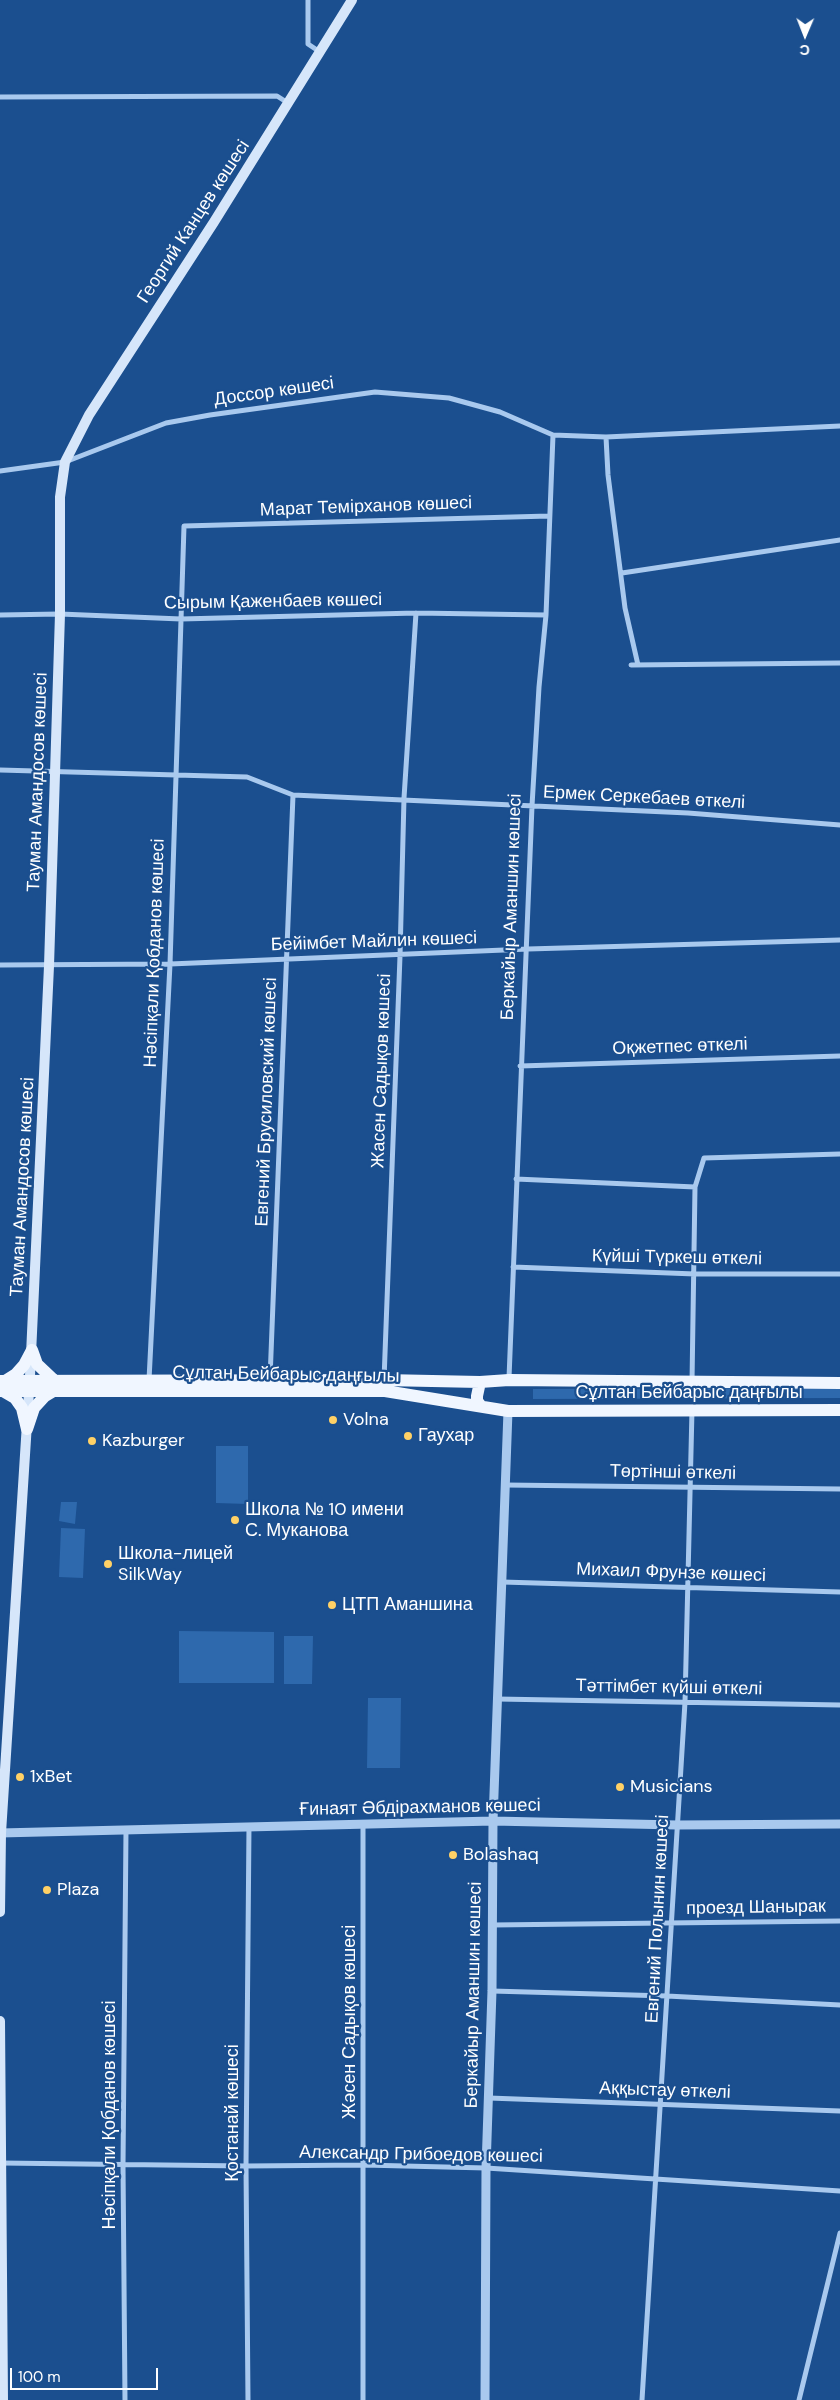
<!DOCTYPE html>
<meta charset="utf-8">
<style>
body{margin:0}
#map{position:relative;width:840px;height:2400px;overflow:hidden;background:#1b4f8f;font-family:"DM Sans",sans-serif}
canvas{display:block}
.north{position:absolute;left:780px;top:10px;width:50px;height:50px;-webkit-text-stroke:4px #1b4f8f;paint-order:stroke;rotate:181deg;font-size:14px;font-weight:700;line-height:20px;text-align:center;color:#fff}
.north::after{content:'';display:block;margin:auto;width:18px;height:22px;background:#fff;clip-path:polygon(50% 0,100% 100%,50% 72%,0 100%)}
.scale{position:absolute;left:10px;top:2368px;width:148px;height:22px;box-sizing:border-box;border:2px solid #fff;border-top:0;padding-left:6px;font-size:15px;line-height:18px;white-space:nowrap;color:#fff;-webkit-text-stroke:4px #1b4f8f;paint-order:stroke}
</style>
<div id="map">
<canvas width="840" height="2400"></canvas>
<div class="north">С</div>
<div class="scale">100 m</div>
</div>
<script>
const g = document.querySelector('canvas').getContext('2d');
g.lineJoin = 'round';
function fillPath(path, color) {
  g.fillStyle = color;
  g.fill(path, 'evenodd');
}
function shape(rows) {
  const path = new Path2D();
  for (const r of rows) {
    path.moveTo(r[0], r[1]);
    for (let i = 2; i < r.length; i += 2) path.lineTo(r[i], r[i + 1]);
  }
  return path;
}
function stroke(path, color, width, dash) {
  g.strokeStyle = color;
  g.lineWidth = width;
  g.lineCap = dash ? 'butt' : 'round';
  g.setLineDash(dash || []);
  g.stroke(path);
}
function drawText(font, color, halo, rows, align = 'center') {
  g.font = font + ' "DM Sans",sans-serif';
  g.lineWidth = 4.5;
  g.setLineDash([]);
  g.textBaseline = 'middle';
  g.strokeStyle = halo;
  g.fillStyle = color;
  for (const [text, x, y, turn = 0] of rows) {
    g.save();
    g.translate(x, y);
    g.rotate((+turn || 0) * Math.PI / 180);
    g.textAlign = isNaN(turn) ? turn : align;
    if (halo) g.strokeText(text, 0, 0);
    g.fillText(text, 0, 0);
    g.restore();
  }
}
fillPath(shape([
 [840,1388,840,1398,533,1399,533,1389],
 [216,1446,248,1446,248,1504,216,1503],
 [61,1502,77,1502,75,1524,59,1521],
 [61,1528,85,1529,83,1578,59,1577],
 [179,1631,274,1632,274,1683,179,1683],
 [284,1636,313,1636,312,1684,284,1684],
 [368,1698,401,1698,400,1768,367,1768]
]), '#2e69ad');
stroke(shape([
 [308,0,308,44,320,52],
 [0,97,277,96,288,103],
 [606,437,608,475,625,608,638,665],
 [0,471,65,462,166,423,210,415,375,392,449,398,500,412,553,435,606,437,840,426],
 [622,573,840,540],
 [0,615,60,614,181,619,416,613,546,615],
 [631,665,840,663],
 [0,770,247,777,293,795,688,813,840,825],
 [0,965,170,964,528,949,840,940],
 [520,1066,840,1056],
 [516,1179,695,1187,704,1158,840,1154],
 [513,1267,695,1274,840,1274],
 [509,1378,532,806,539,687,546,615,553,435],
 [270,1379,293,795],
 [149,1380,170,964,184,526,549,516],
 [384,1380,400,956,404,798,416,613],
 [692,1382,695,1187],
 [505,1485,840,1489],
 [502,1582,840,1592],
 [497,1699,840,1705],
 [363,1824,363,2400],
 [492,1925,840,1921],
 [492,1991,667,1996,840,2005],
 [489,2098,840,2111],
 [1,2163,246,2166,364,2165,486,2168,840,2191],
 [125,2400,123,2165,126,1830],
 [248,2400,246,2166,249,1826],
 [642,2400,685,1702,692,1410],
 [799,2400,840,2233]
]), '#a9c9ee', 5);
stroke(shape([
 [0,1833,493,1821,677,1825,840,1824],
 [485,2400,486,2168,492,1991,493,1821,508,1411]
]), '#a9c9ee', 9);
stroke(shape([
 [0,1912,1,1833,30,1376,49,966,60,614,60,497,65,462,89,415,214,222,352,0],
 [0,2021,3,2400]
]), '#d6e6fa', 10);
stroke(shape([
 [32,1350,37,1364,55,1381],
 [0,1381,384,1380,480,1382,509,1380,840,1383],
 [5,1381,16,1374,24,1365,32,1350],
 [480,1382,477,1396,477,1401,481,1406],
 [0,1391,385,1391,508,1411,840,1410],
 [3,1391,15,1398,22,1408,27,1429],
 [27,1429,34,1408,45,1396,55,1390]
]), '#f0f6ff', 12);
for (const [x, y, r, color] of [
 [333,1420,5,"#ffd166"],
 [408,1436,5,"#ffd166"],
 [92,1441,5,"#ffd166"],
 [235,1520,5,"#ffd166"],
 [108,1564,5,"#ffd166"],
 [332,1605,5,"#ffd166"],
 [20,1777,5,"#ffd166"],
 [620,1787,5,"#ffd166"],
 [453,1855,5,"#ffd166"],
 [47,1890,5,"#ffd166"]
]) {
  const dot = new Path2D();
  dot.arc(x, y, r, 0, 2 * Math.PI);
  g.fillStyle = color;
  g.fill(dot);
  stroke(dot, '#1b4f8f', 2);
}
drawText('18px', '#fff', '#1b4f8f', [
 ["Георгий Канцев көшесі",194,222,-57],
 ["Доссор көшесі",274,392,-8],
 ["Марат Темірханов көшесі",366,507,-2],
 ["Сырым Қаженбаев көшесі",273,602,-1],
 ["Тауман Амандосов көшесі",38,782,-88],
 ["Ермек Серкебаев өткелі",644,798,3],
 ["Беркайыр Аманшин көшесі",512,907,-88],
 ["Бейімбет Майлин көшесі",374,942,-2],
 ["Нәсіпқали Қобданов көшесі",155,953,-88],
 ["Оқжетпес өткелі",680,1047,-2],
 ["Жасен Садықов көшесі",382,1071,-88],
 ["Евгений Брусиловский көшесі",267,1102,-88],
 ["Тауман Амандосов көшесі",23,1187,-87],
 ["Күйші Түркеш өткелі",677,1258,1],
 ["Сұлтан Бейбарыс даңғылы",286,1375,1],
 ["Сұлтан Бейбарыс даңғылы",689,1393],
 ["Төртінші өткелі",673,1473,1],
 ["Михаил Фрунзе көшесі",671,1573,2],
 ["Тәттімбет күйші өткелі",669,1688,1],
 ["Ғинаят Әбдірахманов көшесі",420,1808,-1],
 ["проезд Шанырак",756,1908,-1],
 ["Евгений Полынин көшесі",658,1919,-87],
 ["Беркайыр Аманшин көшесі",474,1995,-89],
 ["Жәсен Садықов көшесі",350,2022,-90],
 ["Аққыстау өткелі",665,2091,2],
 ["Қостанай көшесі",233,2113,-90],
 ["Нәсіпқали Қобданов көшесі",110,2115,-90],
 ["Александр Грибоедов көшесі",421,2155,1]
]);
drawText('18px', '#fff', '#1b4f8f', [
 ["Volna",343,1420],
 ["Гаухар",418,1436],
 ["Kazburger",102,1441],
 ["Школа № 10 имени",245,1510],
 ["С. Муканова",245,1531],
 ["Школа-лицей",118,1554],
 ["SilkWay",118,1575],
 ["ЦТП Аманшина",342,1605],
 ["1xBet",30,1777],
 ["Musicians",630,1787],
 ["Bolashaq",463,1855],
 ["Plaza",57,1890]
], 'left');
</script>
